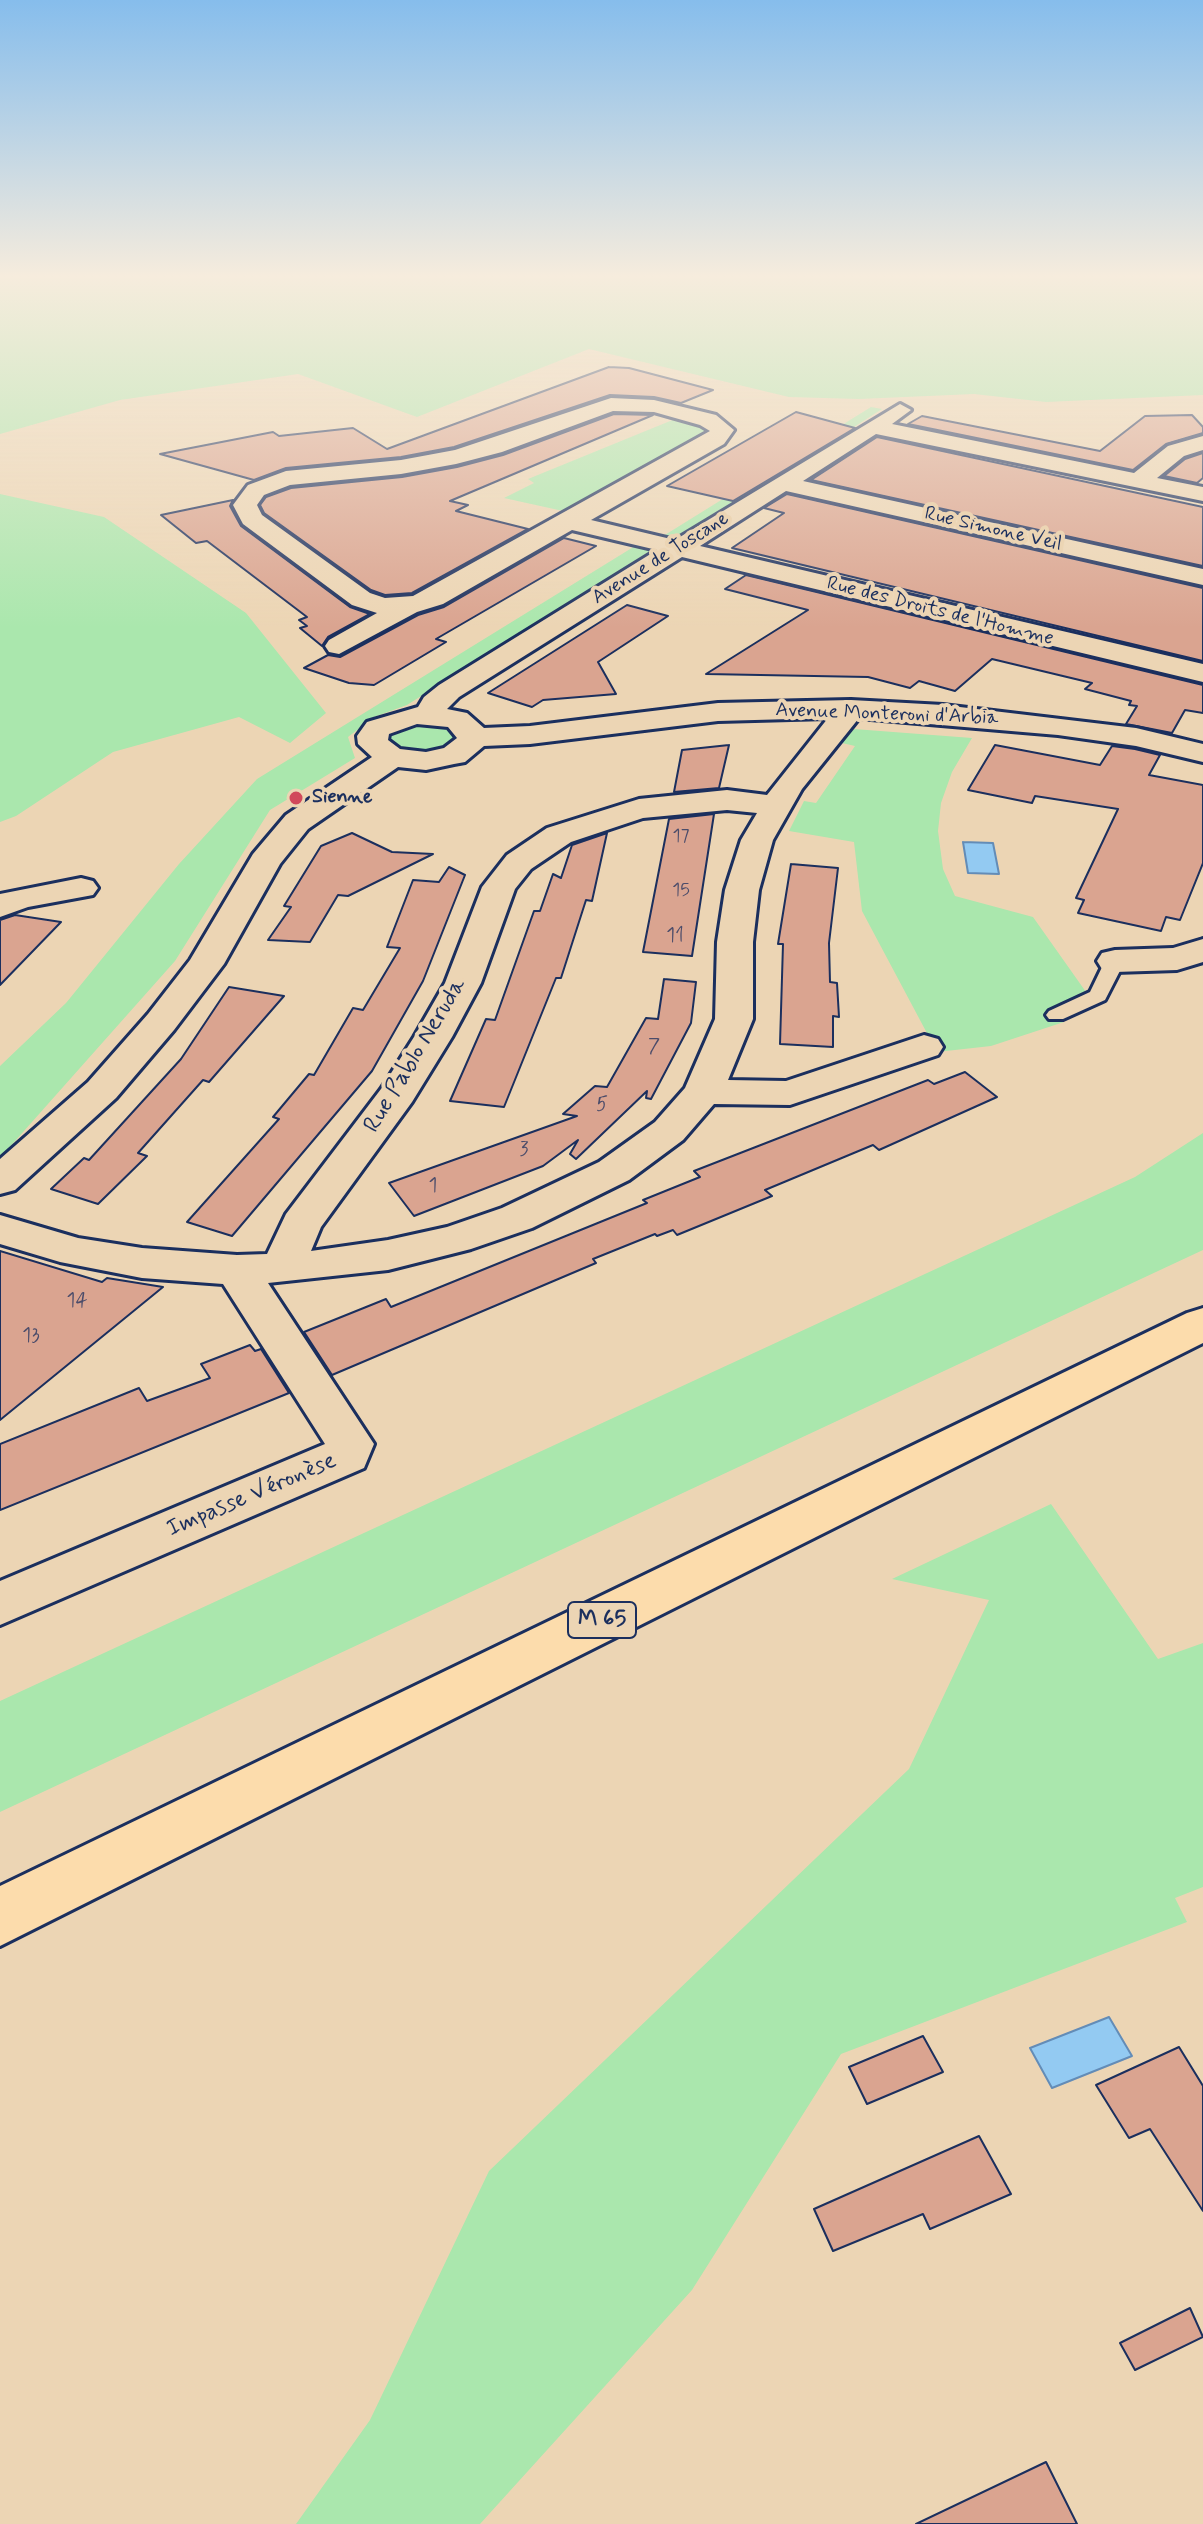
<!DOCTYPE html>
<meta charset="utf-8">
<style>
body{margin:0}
canvas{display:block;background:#ecd5b4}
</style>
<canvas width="1203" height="2524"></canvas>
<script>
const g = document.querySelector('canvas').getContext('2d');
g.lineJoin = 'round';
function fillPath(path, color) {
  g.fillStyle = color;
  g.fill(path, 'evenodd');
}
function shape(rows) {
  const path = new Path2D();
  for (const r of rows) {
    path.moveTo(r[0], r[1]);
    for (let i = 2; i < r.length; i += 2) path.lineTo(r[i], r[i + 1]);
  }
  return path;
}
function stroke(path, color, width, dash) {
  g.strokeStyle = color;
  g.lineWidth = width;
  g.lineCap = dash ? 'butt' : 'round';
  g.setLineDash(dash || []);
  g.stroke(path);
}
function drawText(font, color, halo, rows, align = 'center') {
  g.font = font + ' Mynerve,sans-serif';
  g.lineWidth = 8;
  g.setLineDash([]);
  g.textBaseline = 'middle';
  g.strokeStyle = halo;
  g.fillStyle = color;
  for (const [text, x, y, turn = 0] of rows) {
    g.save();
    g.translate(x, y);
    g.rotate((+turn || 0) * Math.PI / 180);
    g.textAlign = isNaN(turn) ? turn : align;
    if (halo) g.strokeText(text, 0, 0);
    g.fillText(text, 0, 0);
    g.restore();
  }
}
fillPath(shape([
 [0,275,1203,275,1203,395,1046,402,974,394,859,399,789,397,589,349,417,417,298,374,120,400,0,434],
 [871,407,882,409,682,538,660,538],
 [675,419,701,425,716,433,572,513,504,498,534,483,528,479],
 [0,494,104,517,246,613,326,713,290,743,239,717,113,752,16,816,0,822],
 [635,546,650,551,407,705,374,717,348,737,355,758,270,810,175,961,0,1158,0,1066,66,1003,179,864,257,779],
 [431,721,457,730,458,740,444,750,422,753,400,750,389,741,389,736,398,726],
 [854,729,972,738,952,772,941,803,938,831,943,869,955,896,1033,917,1086,992,1048,1009,1064,1022,991,1046,937,1052,862,911,854,842,789,831,804,801,816,803,855,746,842,743],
 [1203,1133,1203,1250,0,1812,0,1701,1135,1177],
 [1051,1504,1158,1659,1203,1643,1203,1887,1175,1898,1187,1922,841,2054,692,2290,480,2524,296,2524,370,2420,489,2171,909,1769,989,1600,892,1579]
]), '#aae7ad');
const water = shape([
 [963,842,993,843,999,874,968,873,963,842],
 [1109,2017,1132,2056,1052,2088,1030,2048,1109,2017]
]);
fillPath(water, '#93caf2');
stroke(water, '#638cb7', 2);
const building = shape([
 [609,367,629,368,713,390,681,403,654,397,610,395,454,447,401,457,286,468,254,480,160,454,273,432,279,436,353,428,387,449,609,367],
 [796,412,855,428,733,501,667,486,796,412],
 [614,414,653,415,450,501,468,505,456,511,528,529,412,593,385,595,371,590,264,513,260,505,266,497,291,488,402,477,457,467,503,455,614,414],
 [1192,415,1203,427,1203,433,1166,444,1133,470,908,424,922,416,1100,451,1145,416,1192,415],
 [877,437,1203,507,1203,566,811,480,877,437],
 [1203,453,1203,478,1197,483,1164,476,1185,459,1203,453],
 [787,494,1203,588,1203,661,732,548,784,513,764,508,787,494],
 [233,500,230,506,241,526,350,607,370,614,328,637,322,646,300,628,307,626,299,620,307,617,207,541,196,543,161,515,233,500],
 [564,538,596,546,436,639,446,642,374,685,349,683,304,668,328,655,340,657,418,615,444,607,564,538],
 [746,575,1203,685,1203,713,1185,710,1172,733,1126,724,1137,706,1129,705,1131,701,1085,689,1092,683,992,659,955,691,919,681,910,688,868,677,706,674,808,610,725,589,746,575],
 [627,605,668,616,598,662,616,694,543,700,532,707,488,693,627,605],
 [729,745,719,788,674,792,682,750,729,745],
 [995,745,1100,765,1112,746,1135,749,1160,755,1149,775,1203,785,1203,863,1180,920,1166,917,1161,931,1078,913,1084,900,1076,898,1118,809,1035,796,1032,803,968,790,995,745],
 [714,814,692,956,643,952,669,819,714,814],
 [352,833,392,852,433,854,348,896,338,895,310,942,268,940,291,907,284,906,321,846,352,833],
 [607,833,592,901,586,900,561,978,556,978,504,1107,450,1101,486,1019,495,1020,534,911,540,911,553,874,561,878,572,845,607,833],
 [791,864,838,868,829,943,830,982,837,983,839,1017,833,1016,833,1047,780,1044,783,944,778,944,791,864],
 [449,867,465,875,423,981,372,1071,232,1236,187,1222,279,1119,273,1117,309,1074,314,1075,353,1008,363,1010,400,948,387,947,413,880,439,882,449,867],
 [15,915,61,922,0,985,0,920,15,915],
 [664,979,696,982,691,1023,651,1099,646,1098,647,1091,576,1159,570,1154,578,1140,543,1166,414,1216,389,1183,577,1116,563,1114,595,1086,607,1087,646,1018,658,1019,664,979],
 [229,987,284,996,209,1082,203,1080,138,1153,147,1156,98,1204,51,1189,84,1158,89,1160,181,1059,229,987],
 [965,1072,997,1097,879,1150,873,1145,765,1190,772,1196,677,1235,673,1230,657,1236,655,1234,593,1259,596,1263,332,1375,304,1332,386,1299,391,1307,647,1203,643,1200,700,1177,694,1171,928,1080,934,1084,965,1072],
 [0,1251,102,1282,107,1278,163,1287,0,1420,0,1251],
 [250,1345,255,1351,261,1349,289,1393,0,1510,0,1444,139,1388,147,1401,210,1378,201,1364,250,1345],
 [923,2036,943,2072,867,2104,849,2067,923,2036],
 [1179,2047,1203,2086,1203,2211,1150,2129,1129,2138,1096,2085,1179,2047],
 [979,2136,1011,2194,930,2229,923,2214,833,2251,814,2209,979,2136],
 [1190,2308,1203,2337,1135,2370,1120,2343,1190,2308],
 [1046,2462,1077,2524,916,2524,1046,2462]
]);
fillPath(building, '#daa490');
stroke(building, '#1b2f5e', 2);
const service = shape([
 [1115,955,1125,961,1105,1000,1063,1019,1049,1019,1046,1015,1049,1011,1090,992,1105,961,1115,955]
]);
const minor = shape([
 [611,398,654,400,716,415,734,430,724,444,591,520,675,540,900,404,911,410,892,424,1134,473,1168,446,1203,436,1203,450,1184,456,1157,478,1203,487,1203,501,876,434,803,481,1203,569,1203,585,786,491,700,546,1203,664,1203,682,682,557,459,697,447,709,467,713,484,728,530,726,718,703,851,700,943,705,1136,728,1203,744,1203,762,1136,746,1058,735,859,718,802,789,773,840,759,890,753,942,753,1019,728,1080,786,1081,924,1035,938,1039,943,1047,938,1055,790,1105,714,1104,683,1140,629,1180,532,1228,471,1249,388,1270,268,1283,374,1444,364,1468,0,1625,0,1581,325,1444,223,1284,142,1278,60,1262,0,1244,0,1215,78,1238,142,1248,237,1255,267,1254,286,1214,381,1089,414,1037,445,983,482,887,507,855,547,828,639,799,727,790,767,795,828,718,718,721,530,744,484,746,465,762,454,764,426,770,398,767,308,829,280,864,224,964,174,1030,116,1098,15,1190,0,1194,0,1159,88,1082,148,1014,190,960,253,854,286,815,372,757,358,744,357,736,367,722,418,707,424,697,439,685,657,550,572,530,443,604,417,612,339,654,329,652,325,646,329,640,377,613,352,605,243,524,233,505,248,485,286,471,401,460,455,450,611,398],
 [613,411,654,412,700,425,710,431,413,596,385,598,370,593,262,515,257,505,264,495,290,485,401,474,456,464,502,452,613,411],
 [417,724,448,727,457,738,444,748,426,752,400,749,388,740,389,734,417,724],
 [727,810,757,813,741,840,725,890,717,942,715,1019,685,1088,655,1122,599,1162,502,1208,447,1227,388,1240,311,1251,321,1227,412,1102,452,1037,481,983,515,889,531,869,571,842,643,818,727,810],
 [81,878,93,881,98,888,93,895,28,907,0,917,0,894,81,878],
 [1203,939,1203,962,1177,970,1115,972,1102,969,1097,961,1102,953,1115,950,1173,948,1203,939]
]);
const primary = shape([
 [1203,1308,1203,1343,0,1946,0,1886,1187,1313,1203,1308]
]);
stroke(service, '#1b2f5e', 6);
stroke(minor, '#1b2f5e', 6);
stroke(primary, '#1b2f5e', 6);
fillPath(service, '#ecd5b4');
fillPath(minor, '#ecd5b4');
fillPath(primary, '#fcdcac');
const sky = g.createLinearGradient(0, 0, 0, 628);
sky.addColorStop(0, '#86bdec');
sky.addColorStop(0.44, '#f6ecdd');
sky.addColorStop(1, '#f6ecdd00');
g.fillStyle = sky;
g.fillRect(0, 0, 1203, 628);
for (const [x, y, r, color] of [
 [296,798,8,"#d1495b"]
]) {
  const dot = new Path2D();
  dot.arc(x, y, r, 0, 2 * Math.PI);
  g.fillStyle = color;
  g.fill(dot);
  stroke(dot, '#ecd5b4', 3);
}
drawText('18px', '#4b4c6a', null, [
 ["17",681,837],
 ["15",681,891]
]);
drawText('20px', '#1b2f5e', '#ecd5b4', [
 ["Rue Simone Veil",993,530,13],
 ["Avenue de Toscane",661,559,-32],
 ["Rue des Droits de l'Homme",940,612,14],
 ["Avenue Monteroni d'Arbia",887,715,2]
]);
drawText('bold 20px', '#1b2f5e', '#ecd5b4', [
 ["Sienne",312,798]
], 'left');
drawText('20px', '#4b4c6a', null, [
 ["11",675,937],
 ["7",654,1048],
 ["5",602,1106],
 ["3",524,1151],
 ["1",433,1187],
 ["14",77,1302],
 ["13",31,1337]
]);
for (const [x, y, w] of [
 [602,1620,68]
]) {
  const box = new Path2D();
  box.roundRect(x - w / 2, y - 18, w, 36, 6);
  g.fillStyle = '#ecd5b4';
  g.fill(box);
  stroke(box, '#1b2f5e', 2);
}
drawText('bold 22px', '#1b2f5e', null, [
 ["M 65",602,1620]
]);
drawText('24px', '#1b2f5e', '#ecd5b4', [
 ["Rue Pablo Neruda",416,1056,-59],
 ["Impasse Véronèse",252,1496,-23]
]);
</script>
